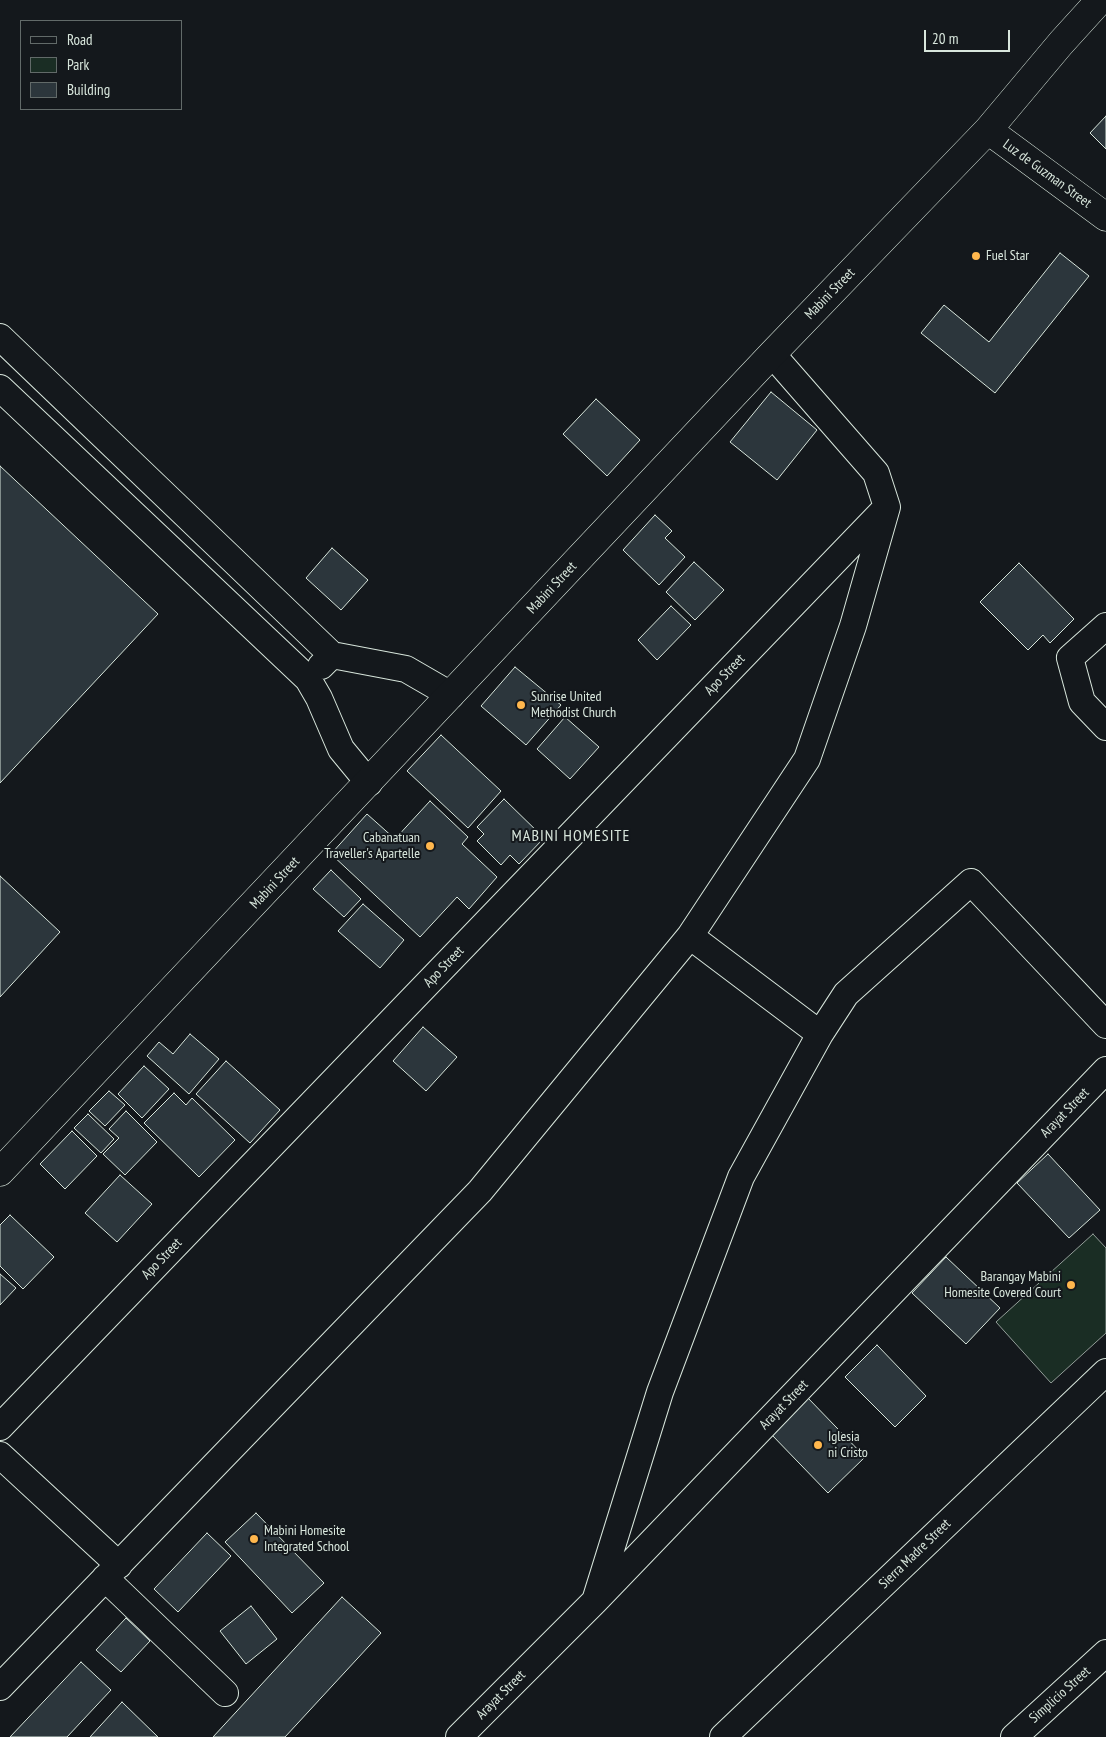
<!DOCTYPE html>
<style>
body{margin:0}
#map{position:relative;width:1106px;height:1737px;overflow:hidden;background:#14181c;font-family:"PT Sans Narrow",sans-serif}
canvas{display:block}
.legend{position:absolute;left:20px;top:20px;width:162px;height:90px;box-sizing:border-box;background:#14181c;border:1px solid #626a69;margin:0;padding:6px 9px;list-style:none;font-size:15px;color:#d8e6dc}
.legend li{display:flex;align-items:center;gap:10px;height:25px}
.legend b{width:25px;border:1px solid #626a69}
.scale{position:absolute;left:924px;top:30px;width:86px;height:22px;box-sizing:border-box;border:2px solid #d8e6dc;border-top:0;padding-left:6px;font-size:15px;line-height:18px;white-space:nowrap;color:#d8e6dc;-webkit-text-stroke:4px #14181c;paint-order:stroke}
</style>
<div id="map">
<canvas width="1106" height="1737"></canvas>
<ul class="legend">
<li><b style="height:6px;background:#14181c"></b>Road</li>
<li><b style="height:14px;background:#1a2d24"></b>Park</li>
<li><b style="height:14px;background:#2c363c"></b>Building</li>
</ul>
<div class="scale">20 m</div>
</div>
<script>
const g = document.querySelector('canvas').getContext('2d');
g.lineJoin = 'round';
function fillPath(path, color) {
  g.fillStyle = color;
  g.fill(path, 'evenodd');
}
function shape(rows) {
  const path = new Path2D();
  for (const r of rows) {
    path.moveTo(r[0], r[1]);
    for (let i = 2; i < r.length; i += 2) path.lineTo(r[i], r[i + 1]);
  }
  return path;
}
function stroke(path, color, width, dash) {
  g.strokeStyle = color;
  g.lineWidth = width;
  g.lineCap = dash ? 'butt' : 'round';
  g.setLineDash(dash || []);
  g.stroke(path);
}
function drawText(font, color, halo, rows, align = 'center') {
  g.font = font + ' "PT Sans Narrow",sans-serif';
  g.lineWidth = 4;
  g.setLineDash([]);
  g.textBaseline = 'middle';
  g.strokeStyle = halo;
  g.fillStyle = color;
  for (const [text, x, y, turn = 0] of rows) {
    g.save();
    g.translate(x, y);
    g.rotate((+turn || 0) * Math.PI / 180);
    g.textAlign = isNaN(turn) ? turn : align;
    if (halo) g.strokeText(text, 0, 0);
    g.fillText(text, 0, 0);
    g.restore();
  }
}
const green = shape([
 [1093,1234,1106,1248,1106,1333,1051,1383,996,1322,1093,1234]
]);
fillPath(green, '#1a2d24');
stroke(green, '#939e99', 1);
const building = shape([
 [1106,116,1106,149,1090,133,1106,116],
 [1060,253,1089,276,995,393,921,333,944,305,989,342,1060,253],
 [771,392,817,430,777,480,730,442,771,392],
 [596,399,640,440,607,476,563,434,596,399],
 [0,466,158,614,0,783,0,466],
 [655,515,672,531,665,538,685,557,659,585,623,550,655,515],
 [332,548,368,580,341,610,306,578,332,548],
 [694,562,724,590,695,620,666,592,694,562],
 [1019,563,1074,619,1050,643,1043,635,1028,650,980,602,1019,563],
 [671,606,691,625,657,660,638,640,671,606],
 [515,667,561,705,526,745,481,706,515,667],
 [565,717,599,747,570,779,537,749,565,717],
 [441,735,501,791,468,828,407,771,441,735],
 [504,799,544,838,519,864,510,855,501,865,477,841,484,834,477,827,504,799],
 [430,801,468,837,462,844,497,877,469,909,457,897,420,937,331,854,367,814,395,839,430,801],
 [331,870,361,899,344,917,313,889,331,870],
 [0,876,60,932,0,997,0,876],
 [363,904,404,940,380,968,338,931,363,904],
 [423,1027,457,1057,426,1091,393,1061,423,1027],
 [190,1034,219,1059,189,1094,147,1056,159,1042,173,1054,190,1034],
 [226,1061,280,1110,250,1143,196,1094,226,1061],
 [144,1066,169,1089,142,1118,118,1094,144,1066],
 [109,1091,125,1105,105,1126,89,1111,109,1091],
 [174,1093,186,1105,192,1098,235,1140,199,1177,144,1123,174,1093],
 [126,1111,157,1142,125,1175,103,1154,119,1138,109,1129,126,1111],
 [88,1114,114,1139,101,1153,74,1128,88,1114],
 [72,1131,97,1156,65,1189,40,1164,72,1131],
 [1048,1154,1100,1210,1069,1238,1017,1183,1048,1154],
 [120,1175,152,1204,117,1242,85,1213,120,1175],
 [10,1215,54,1257,23,1289,0,1266,0,1225,10,1215],
 [946,1257,1000,1308,966,1344,912,1293,946,1257],
 [0,1274,16,1288,0,1305,0,1274],
 [877,1345,926,1396,895,1427,845,1377,877,1345],
 [807,1397,865,1457,828,1493,770,1433,807,1397],
 [256,1513,324,1583,292,1613,225,1542,256,1513],
 [207,1533,231,1556,178,1612,154,1589,207,1533],
 [342,1597,381,1633,285,1737,213,1737,342,1597],
 [251,1606,277,1639,246,1664,220,1631,251,1606],
 [126,1618,150,1641,121,1672,96,1650,126,1618],
 [81,1662,111,1690,67,1737,10,1737,81,1662],
 [122,1702,158,1737,90,1737,122,1702]
]);
fillPath(building, '#2c363c');
stroke(building, '#d8e6dc', 1);
const street = shape([
 [0,337,332,655],
 [0,388,308,679,319,698,341,749,369,783],
 [1106,626,1070,658,1082,702,1106,727],
 [321,666,332,655,406,669,451,695],
 [690,936,820,1034],
 [0,1427,885,509],
 [0,1455,119,1565],
 [105,1578,225,1693],
 [595,1601,660,1392,741,1177,820,1034,846,994,971,882,1106,1025],
 [0,1687,480,1191,690,936,807,759,853,626,887,507,876,473,772,354],
 [459,1737,595,1601,1106,1070],
 [723,1737,1106,1372],
 [1014,1737,1106,1653]
]);
const secondary = shape([
 [988,130,1106,217],
 [0,1172,772,354,988,130,1061,43,1100,0]
]);
stroke(street, '#d8e6dc', 28);
stroke(secondary, '#d8e6dc', 29);
stroke(street, '#14181c', 26);
stroke(secondary, '#14181c', 28);
for (const [x, y, r, color] of [
 [976,256,5,"#ffb74d"],
 [521,705,5,"#ffb74d"],
 [430,846,5,"#ffb74d"],
 [1071,1285,5,"#ffb74d"],
 [818,1445,5,"#ffb74d"],
 [254,1539,5,"#ffb74d"]
]) {
  const dot = new Path2D();
  dot.arc(x, y, r, 0, 2 * Math.PI);
  g.fillStyle = color;
  g.fill(dot);
  stroke(dot, '#14181c', 2);
}
drawText('14px', '#d8e6dc', '#14181c', [
 ["Luz de Guzman Street",1047,174,36],
 ["Mabini Street",830,294,-46],
 ["Mabini Street",552,588,-47],
 ["Apo Street",725,675,-46],
 ["Mabini Street",275,883,-47],
 ["Apo Street",444,967,-46],
 ["Arayat Street",1065,1113,-46],
 ["Apo Street",162,1259,-46],
 ["Arayat Street",784,1405,-46],
 ["Sierra Madre Street",915,1554,-44],
 ["Arayat Street",501,1695,-45],
 ["Simplicio Street",1060,1695,-42]
]);
drawText('14px', '#d8e6dc', '#14181c', [
 ["Fuel Star",986,256],
 ["Sunrise United",531,697],
 ["Methodist Church",531,713],
 ["Cabanatuan",420,838,"right"],
 ["Traveller's Apartelle",420,854,"right"],
 ["Barangay Mabini",1061,1277,"right"],
 ["Homesite Covered Court",1061,1293,"right"],
 ["Iglesia",828,1437],
 ["ni Cristo",828,1453],
 ["Mabini Homesite",264,1531],
 ["Integrated School",264,1547]
], 'left');
g.letterSpacing = '1px';
drawText('16px', '#d8e6dc', '#14181c', [
 ["MABINI HOMESITE",571,836]
]);
g.letterSpacing = '0px';
</script>
